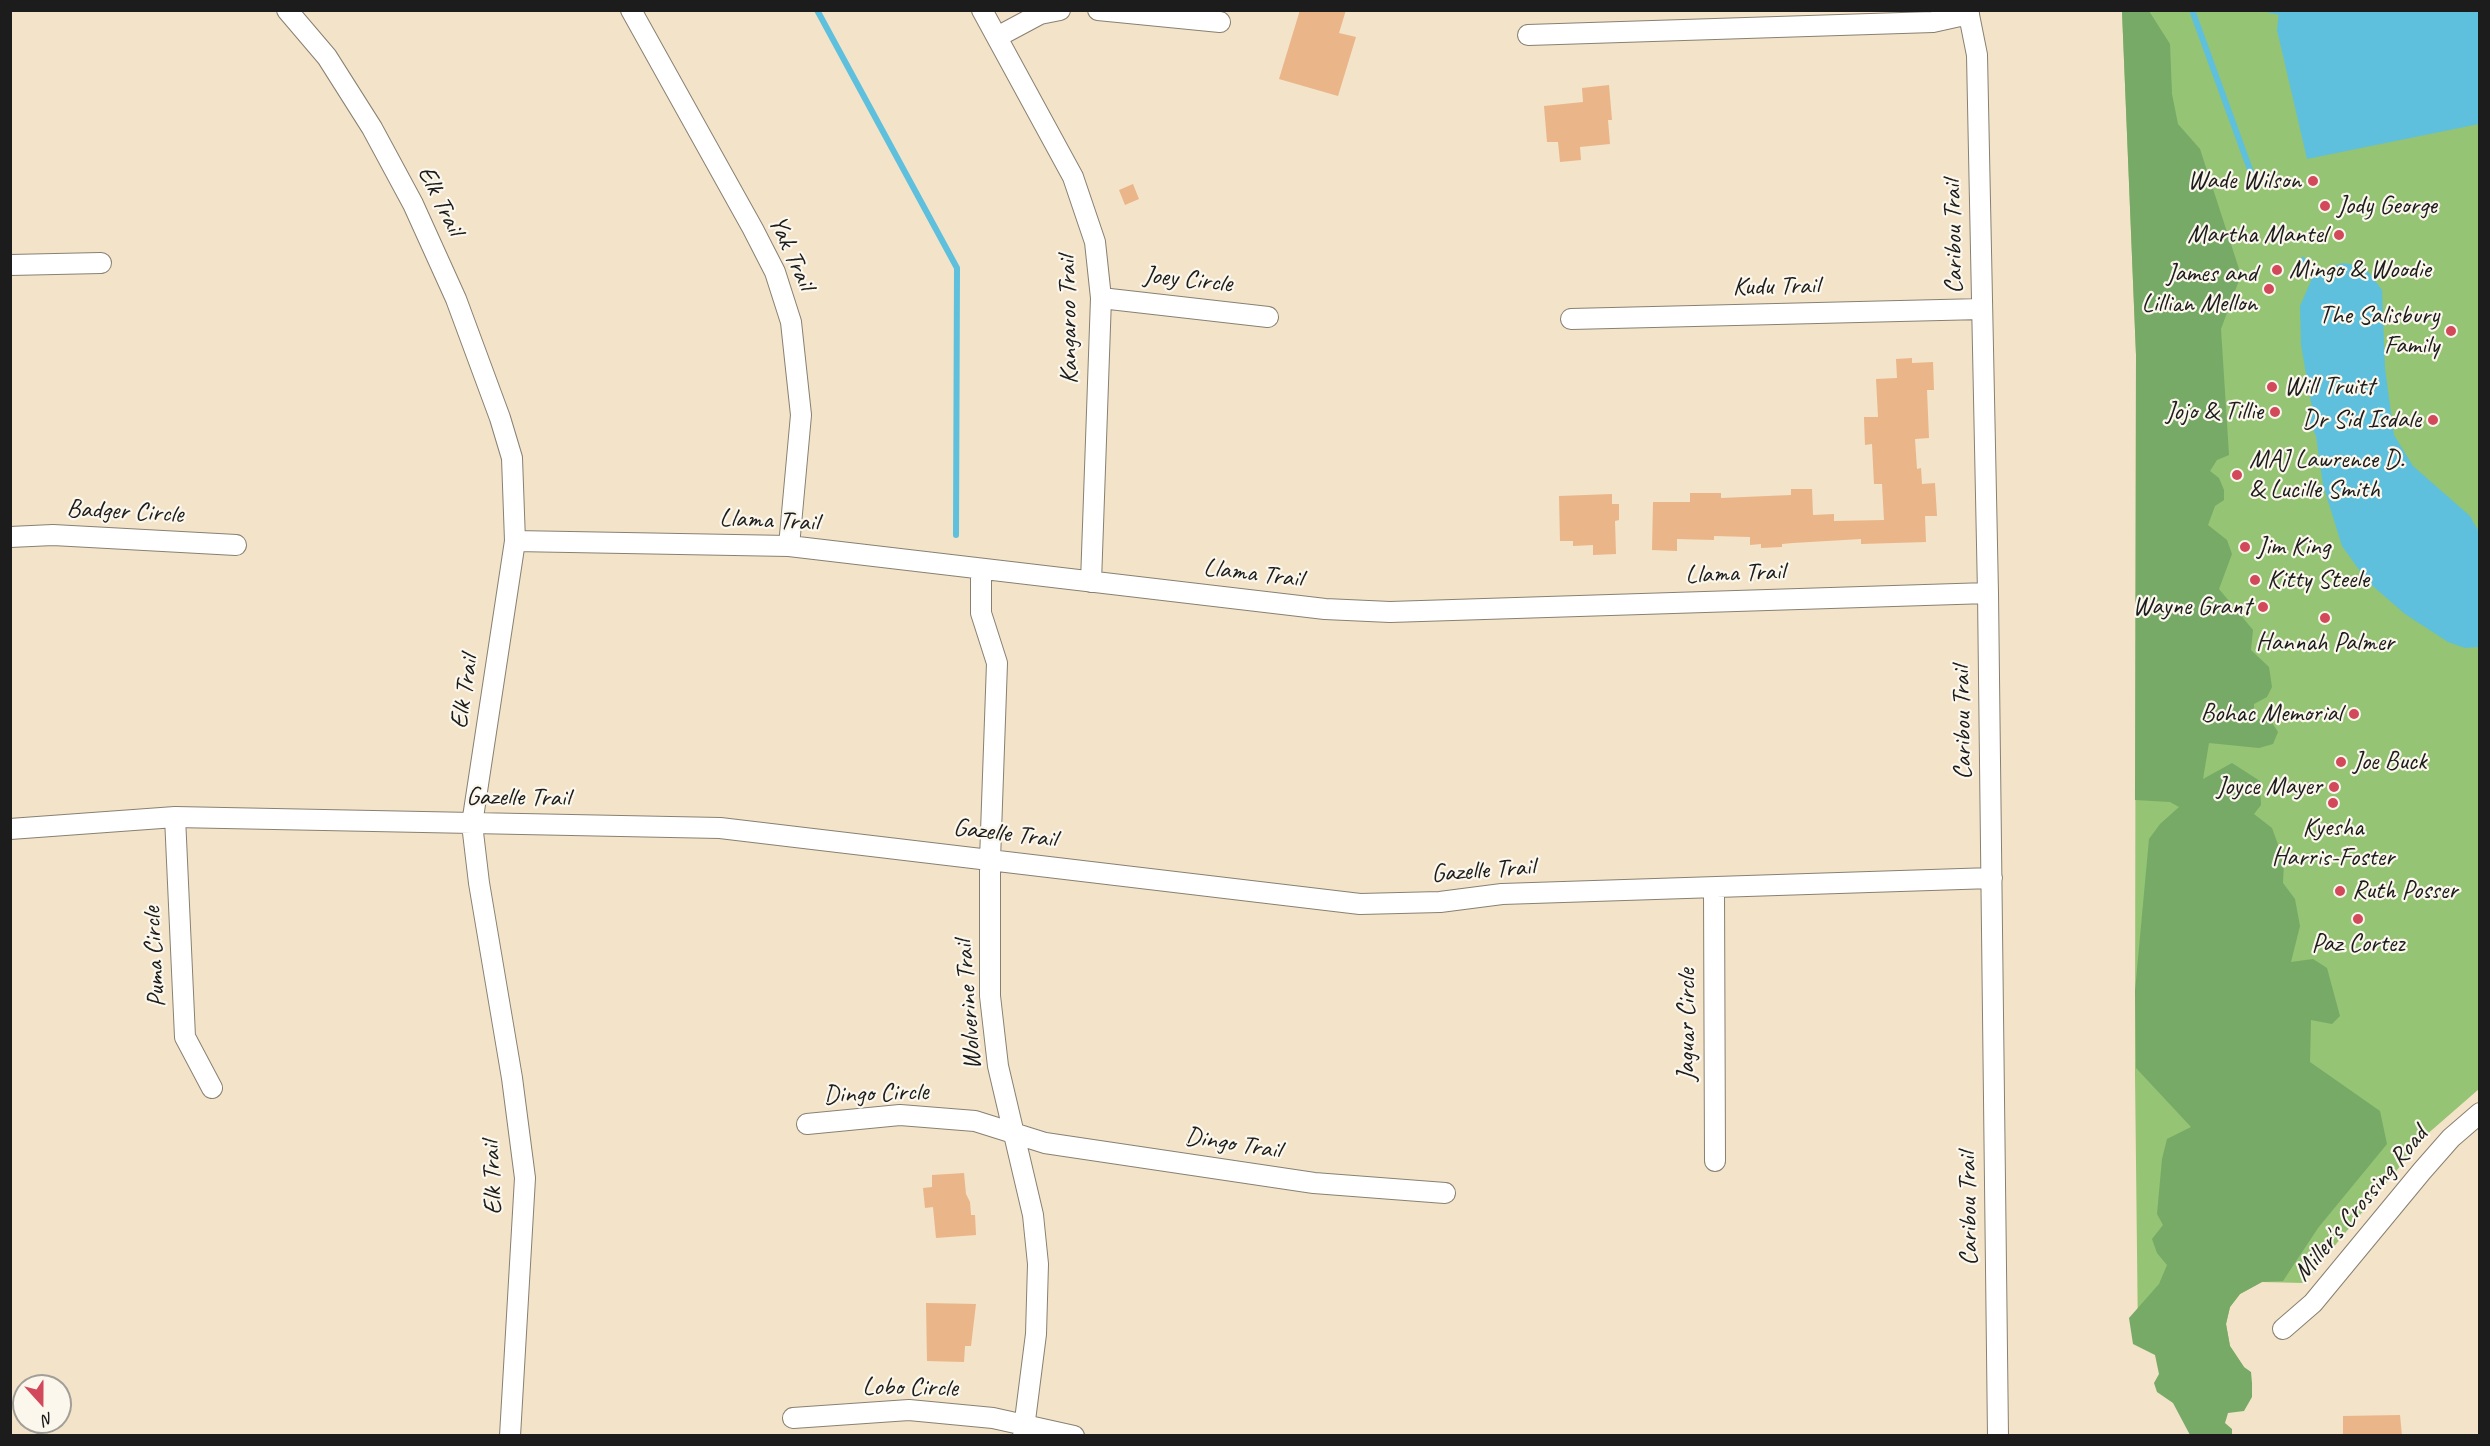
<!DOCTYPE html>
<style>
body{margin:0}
#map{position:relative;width:2490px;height:1446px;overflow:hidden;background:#f3e3c8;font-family:Caveat,sans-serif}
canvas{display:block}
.frame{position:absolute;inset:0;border:12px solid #1c1c1c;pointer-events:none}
.north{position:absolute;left:12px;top:1374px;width:60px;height:60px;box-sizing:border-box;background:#fbf7ec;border:2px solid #a29f99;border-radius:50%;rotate:159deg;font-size:16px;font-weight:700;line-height:24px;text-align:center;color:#1c1c1c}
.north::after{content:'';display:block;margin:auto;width:21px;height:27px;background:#d1495b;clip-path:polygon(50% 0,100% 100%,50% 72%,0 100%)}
</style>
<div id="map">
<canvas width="2490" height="1446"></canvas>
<div class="frame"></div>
<div class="north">N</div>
</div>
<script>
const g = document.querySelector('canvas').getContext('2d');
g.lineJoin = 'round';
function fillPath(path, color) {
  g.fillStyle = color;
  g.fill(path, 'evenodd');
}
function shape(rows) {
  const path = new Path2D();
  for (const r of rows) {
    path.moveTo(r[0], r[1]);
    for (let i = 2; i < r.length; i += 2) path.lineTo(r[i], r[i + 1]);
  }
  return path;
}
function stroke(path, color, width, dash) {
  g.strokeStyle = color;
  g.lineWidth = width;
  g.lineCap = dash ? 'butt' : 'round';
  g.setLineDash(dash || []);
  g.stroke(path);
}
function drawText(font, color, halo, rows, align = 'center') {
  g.font = font + ' Caveat,sans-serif';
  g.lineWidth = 4.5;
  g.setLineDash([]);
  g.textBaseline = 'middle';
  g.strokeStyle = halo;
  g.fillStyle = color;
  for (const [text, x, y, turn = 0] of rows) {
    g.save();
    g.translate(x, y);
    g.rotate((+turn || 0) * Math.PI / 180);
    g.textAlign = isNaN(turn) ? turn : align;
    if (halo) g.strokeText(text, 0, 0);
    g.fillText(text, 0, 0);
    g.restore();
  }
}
fillPath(shape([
 [2122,11,2479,11,2479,1089,2425,1136,2304,1283,2262,1282,2240,1294,2230,1307,2226,1324,2230,1346,2244,1367,2138,1339,2135,1073,2136,355]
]), '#94c474');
fillPath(shape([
 [2122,11,2149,11,2170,44,2172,94,2178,124,2200,149,2241,275,2221,329,2229,455,2217,460,2210,471,2219,478,2224,490,2224,500,2215,506,2208,525,2227,540,2232,554,2219,589,2253,630,2251,650,2269,667,2272,687,2267,697,2254,704,2254,713,2259,719,2271,721,2278,732,2273,744,2259,748,2209,743,2203,779,2232,763,2260,781,2261,805,2254,814,2272,828,2284,861,2283,883,2295,899,2300,926,2291,962,2313,959,2327,968,2340,1016,2332,1024,2311,1020,2310,1062,2380,1111,2387,1144,2318,1228,2283,1281,2262,1282,2240,1294,2230,1307,2226,1324,2230,1346,2244,1367,2251,1372,2252,1383,2252,1397,2244,1411,2228,1413,2225,1423,2232,1429,2232,1435,2190,1435,2173,1403,2157,1392,2154,1383,2159,1374,2155,1355,2133,1344,2129,1318,2159,1284,2167,1265,2157,1253,2152,1239,2163,1225,2157,1214,2162,1159,2167,1139,2191,1127,2136,1068,2135,991,2149,839,2160,824,2179,807,2170,802,2135,800,2136,355]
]), '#7a6');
fillPath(shape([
 [2279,11,2479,11,2479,124,2307,159,2277,30],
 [2342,263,2358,265,2367,270,2382,290,2385,368,2394,435,2413,466,2470,516,2478,530,2479,647,2465,648,2448,642,2405,614,2367,581,2342,546,2323,485,2316,436,2308,419,2312,408,2301,345,2300,306,2314,274]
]), '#5ec0dc');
stroke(shape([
 [817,10,957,268,956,535],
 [2192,10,2252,175],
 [2270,10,2287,13],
 [2303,260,2316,281]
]), '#5ec0dc', 6);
fillPath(shape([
 [1300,10,1346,10,1339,33,1356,37,1338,96,1279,79],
 [1609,85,1612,120,1608,120,1610,144,1580,147,1581,160,1560,162,1558,142,1547,142,1544,106,1583,102,1582,88],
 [1133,184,1139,199,1125,205,1119,190],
 [1912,358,1912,363,1933,362,1934,390,1927,390,1929,438,1915,439,1917,469,1921,468,1922,484,1935,483,1937,516,1925,516,1926,542,1861,544,1861,539,1793,543,1782,544,1782,547,1761,548,1761,544,1750,545,1750,537,1714,536,1714,540,1677,539,1677,551,1652,550,1653,502,1690,502,1690,493,1721,493,1721,498,1791,495,1791,489,1812,489,1813,515,1834,514,1834,521,1884,520,1882,484,1874,484,1872,444,1865,445,1864,417,1878,417,1876,379,1897,378,1896,359],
 [1612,494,1612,504,1619,504,1619,520,1615,521,1616,554,1593,555,1593,545,1573,546,1573,541,1560,541,1559,496],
 [964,1173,966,1194,970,1202,971,1215,975,1215,976,1235,936,1238,933,1207,925,1208,923,1188,932,1187,932,1175],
 [926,1303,976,1304,971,1346,965,1346,964,1362,927,1361],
 [2400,1415,2402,1436,2343,1436,2343,1416]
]), '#eab588');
const minor = shape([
 [287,10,327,57,372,128,413,204,456,299,500,418,512,458,515,541,472,824,479,883,512,1078,525,1178,510,1436],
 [631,10,753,229,775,272,791,322,801,415,789,546],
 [982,10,1073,177,1095,242,1101,298,1091,582],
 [1098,10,1220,22],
 [1968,10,1977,55,1988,593,1998,1436],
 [1528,35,1933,22,1969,14],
 [997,37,1040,14,1060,10],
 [10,265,101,263],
 [1101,298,1268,317],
 [1571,319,1982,309],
 [10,537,53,535,236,545],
 [515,541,789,546,1325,609,1390,612,1988,593],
 [981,569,981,613,997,663,990,860,990,996,998,1066,1033,1215,1038,1264,1036,1334,1023,1436],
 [175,817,185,1037,212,1088],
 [10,829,175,817,720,828,1360,904,1440,902,1502,894,1992,878],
 [1714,889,1715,1161],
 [807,1124,900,1115,975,1121,1045,1143,1314,1183,1445,1193],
 [2283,1329,2313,1303,2422,1171,2451,1138,2480,1113],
 [793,1418,909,1410,993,1418,1074,1436]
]);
stroke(minor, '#888072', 22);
stroke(minor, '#fff', 20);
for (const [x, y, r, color] of [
 [2313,181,6,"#d1495b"],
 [2325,206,6,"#d1495b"],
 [2339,235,6,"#d1495b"],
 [2277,270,6,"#d1495b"],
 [2269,289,6,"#d1495b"],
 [2451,331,6,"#d1495b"],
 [2272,387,6,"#d1495b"],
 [2275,412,6,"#d1495b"],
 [2433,420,6,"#d1495b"],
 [2237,475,6,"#d1495b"],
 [2245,547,6,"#d1495b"],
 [2255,580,6,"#d1495b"],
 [2263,607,6,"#d1495b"],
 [2325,618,6,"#d1495b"],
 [2354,714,6,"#d1495b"],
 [2341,762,6,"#d1495b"],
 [2334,787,6,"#d1495b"],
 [2333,803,6,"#d1495b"],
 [2340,891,6,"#d1495b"],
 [2358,919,6,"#d1495b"]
]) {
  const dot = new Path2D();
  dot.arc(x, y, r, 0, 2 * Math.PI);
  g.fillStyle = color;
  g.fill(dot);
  stroke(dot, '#fbf7ec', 2);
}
drawText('26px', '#1c1c1c', '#fbf7ec', [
 ["Wade Wilson",2301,181],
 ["Jody George",2337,206,"left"],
 ["Martha Mantel",2327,235],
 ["Mingo & Woodie",2289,270,"left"],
 ["James and",2257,274],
 ["Lillian Mellon",2257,304],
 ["The Salisbury",2439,316],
 ["Family",2439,346],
 ["Will Truitt",2284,387,"left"],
 ["Jojo & Tillie",2263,412],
 ["Dr Sid Isdale",2421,420],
 ["MAJ Lawrence D.",2249,460,"left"],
 ["& Lucille Smith",2249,490,"left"],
 ["Jim King",2257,547,"left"],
 ["Kitty Steele",2267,580,"left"],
 ["Wayne Grant",2251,607],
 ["Hannah Palmer",2325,643,"center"],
 ["Bohac Memorial",2342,714],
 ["Joe Buck",2353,762,"left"],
 ["Joyce Mayer",2322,787],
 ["Kyesha",2333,828,"center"],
 ["Harris-Foster",2333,858,"center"],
 ["Ruth Posser",2352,891,"left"],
 ["Paz Cortez",2358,944,"center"]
], 'right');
drawText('26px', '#1c1c1c', '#fbf7ec', [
 ["Elk Trail",440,201,64],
 ["Caribou Trail",1954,237,-91],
 ["Yak Trail",791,253,66],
 ["Joey Circle",1188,280,6],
 ["Kudu Trail",1776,287,-1],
 ["Kangaroo Trail",1069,320,-91],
 ["Badger Circle",125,512,3],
 ["Llama Trail",769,521,3],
 ["Llama Trail",1253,574,7],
 ["Llama Trail",1735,574,-2],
 ["Elk Trail",465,692,-81],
 ["Caribou Trail",1963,723,-91],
 ["Gazelle Trail",518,798,1],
 ["Gazelle Trail",1005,834,7],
 ["Gazelle Trail",1483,871,-4],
 ["Puma Circle",155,957,-93],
 ["Wolverine Trail",969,1005,-94],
 ["Jaguar Circle",1687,1025,-90],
 ["Dingo Circle",876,1094,-2],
 ["Dingo Trail",1233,1144,9],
 ["Elk Trail",493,1178,-92],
 ["Miller's Crossing Road",2361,1204,-50],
 ["Caribou Trail",1969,1209,-91],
 ["Lobo Circle",910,1388,1]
]);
</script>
